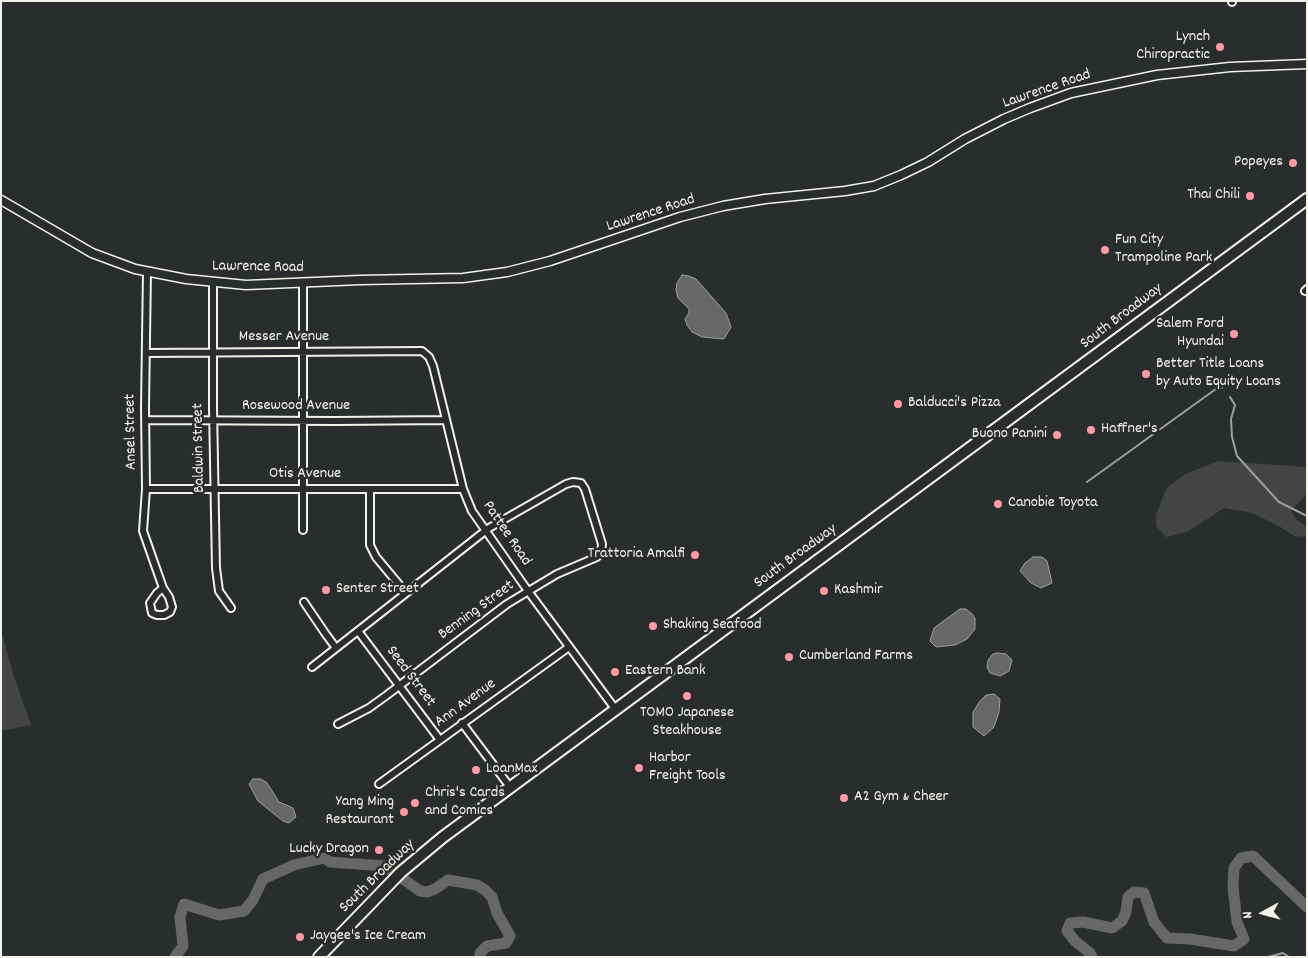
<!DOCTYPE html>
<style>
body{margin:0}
#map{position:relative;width:1308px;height:958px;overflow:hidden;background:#2a2d2e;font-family:Dekko,sans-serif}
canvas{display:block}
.frame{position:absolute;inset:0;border:2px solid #f4f1e8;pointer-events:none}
.north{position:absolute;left:1238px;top:888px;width:50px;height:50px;-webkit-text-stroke:4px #2a2d2e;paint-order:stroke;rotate:263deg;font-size:14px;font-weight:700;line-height:20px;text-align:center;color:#f4f1e8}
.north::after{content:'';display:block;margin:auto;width:18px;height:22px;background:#f4f1e8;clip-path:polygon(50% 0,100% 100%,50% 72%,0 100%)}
</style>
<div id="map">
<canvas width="1308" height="958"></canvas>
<div class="frame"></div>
<div class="north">N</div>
</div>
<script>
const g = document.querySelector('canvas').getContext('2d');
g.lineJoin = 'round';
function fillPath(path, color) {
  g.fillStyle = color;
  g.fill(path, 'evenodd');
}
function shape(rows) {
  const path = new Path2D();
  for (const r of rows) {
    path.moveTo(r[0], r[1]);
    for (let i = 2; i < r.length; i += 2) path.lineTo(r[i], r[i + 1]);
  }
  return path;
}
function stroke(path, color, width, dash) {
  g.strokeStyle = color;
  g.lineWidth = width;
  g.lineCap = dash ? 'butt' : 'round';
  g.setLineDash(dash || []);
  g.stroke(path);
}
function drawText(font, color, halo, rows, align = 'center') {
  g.font = font + ' Dekko,sans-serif';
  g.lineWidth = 5;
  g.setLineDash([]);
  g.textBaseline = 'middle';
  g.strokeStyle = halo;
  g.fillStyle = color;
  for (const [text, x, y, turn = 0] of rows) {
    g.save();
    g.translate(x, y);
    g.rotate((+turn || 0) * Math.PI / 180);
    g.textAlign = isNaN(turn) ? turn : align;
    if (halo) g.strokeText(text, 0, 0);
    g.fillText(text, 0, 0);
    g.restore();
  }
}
fillPath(shape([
 [1219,461,1307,467,1307,493,1291,511,1297,520,1307,527,1307,537,1294,536,1279,526,1252,513,1224,508,1187,532,1166,537,1156,526,1156,514,1166,489,1185,474],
 [1,629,13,674,31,725,1,731]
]), '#444645');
const water = shape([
 [682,275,689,276,696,279,726,313,731,327,724,339,702,337,692,332,687,325,685,319,689,313,689,309,678,298,676,290,677,283,682,275],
 [1033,557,1042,557,1047,561,1052,583,1041,588,1031,583,1020,571,1025,563,1033,557],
 [960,609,966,609,972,614,975,618,975,629,967,639,955,645,936,647,930,641,934,628,960,609],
 [998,653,1006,654,1012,660,1009,671,1000,676,990,673,987,667,988,660,993,654,998,653],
 [994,694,1000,699,999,712,994,727,984,736,973,727,973,712,980,701,986,695,994,694],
 [253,779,261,779,267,783,279,802,293,808,296,817,289,823,283,821,258,801,249,784,253,779]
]);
fillPath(water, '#676866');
stroke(water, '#9f9f9a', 1);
stroke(shape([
 [1230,397,1235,405,1231,419,1232,437,1237,456,1279,502,1307,516],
 [1087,482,1220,386,1222,388],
 [1268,957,1283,953,1289,957]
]), '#9f9f9a', 2);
stroke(shape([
 [175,957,183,946,180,917,184,904,219,915,244,911,253,900,263,879,294,865,324,858,330,862,385,866,420,891,427,892,435,889,448,880,477,885,485,890,492,897,497,913,510,936,506,943,487,946,480,953,480,957],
 [1092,957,1090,953,1075,941,1067,931,1070,923,1083,922,1112,928,1122,921,1126,912,1128,897,1134,892,1144,893,1154,922,1167,938,1190,939,1234,946,1244,939,1237,922,1233,887,1234,868,1241,858,1253,856,1307,907]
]), '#676866', 11);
const minor = shape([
 [1232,2,1232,1],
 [147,271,145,407,146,489,143,531,163,588,157,593,150,603,152,613,157,615,164,615,170,612,172,607,169,597,163,588],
 [213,283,213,408,216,568,219,591,231,608],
 [303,283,303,530],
 [1305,291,1307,289],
 [147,353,422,351,429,357,433,366,463,489,472,511,528,591,616,710],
 [145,420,335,421,446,420],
 [146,489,463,489],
 [370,489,370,545,376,557,406,593],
 [304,602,325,633,336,648],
 [358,631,440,740],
 [312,667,489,528,566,484,573,482,581,483,585,489,602,544,601,552,597,557,557,574,507,604,387,695,369,708,338,724],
 [462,723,510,787],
 [379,784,569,647]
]);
const tertiary = shape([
 [1,200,92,253,135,269,186,279,246,285,360,280,463,278,507,272,550,261,680,217,723,206,765,199,845,191,874,186,901,175,928,162,965,139,1004,119,1030,108,1071,93,1157,75,1230,67,1307,64]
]);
const primary = shape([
 [319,957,401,872,443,837,1307,199]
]);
stroke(minor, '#f4f1e8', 10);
stroke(tertiary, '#f4f1e8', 11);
stroke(primary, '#f4f1e8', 14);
stroke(minor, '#2a2d2e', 6);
stroke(tertiary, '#2a2d2e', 8);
stroke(primary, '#2a2d2e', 10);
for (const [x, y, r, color] of [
 [1220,47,5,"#ff9aa2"],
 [1293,163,5,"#ff9aa2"],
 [1250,196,5,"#ff9aa2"],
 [1105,250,5,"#ff9aa2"],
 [1234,334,5,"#ff9aa2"],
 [1146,374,5,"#ff9aa2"],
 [898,404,5,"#ff9aa2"],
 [1091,430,5,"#ff9aa2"],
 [1057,435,5,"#ff9aa2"],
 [998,504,5,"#ff9aa2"],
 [695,555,5,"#ff9aa2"],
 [326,590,5,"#ff9aa2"],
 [824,591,5,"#ff9aa2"],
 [653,626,5,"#ff9aa2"],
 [789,657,5,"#ff9aa2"],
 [615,672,5,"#ff9aa2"],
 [687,696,5,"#ff9aa2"],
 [639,768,5,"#ff9aa2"],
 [476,770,5,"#ff9aa2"],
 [844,798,5,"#ff9aa2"],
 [415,803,5,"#ff9aa2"],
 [404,812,5,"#ff9aa2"],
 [379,850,5,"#ff9aa2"],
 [300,937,5,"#ff9aa2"]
]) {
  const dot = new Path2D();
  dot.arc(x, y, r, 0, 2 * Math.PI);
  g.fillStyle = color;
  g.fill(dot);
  stroke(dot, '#2a2d2e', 2);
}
drawText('16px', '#f4f1e8', '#2a2d2e', [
 ["Lynch",1210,38,"right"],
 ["Chiropractic",1210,56,"right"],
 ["Popeyes",1283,163,"right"],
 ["Thai Chili",1240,196,"right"],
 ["Fun City",1115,241],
 ["Trampoline Park",1115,259],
 ["Salem Ford",1224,325,"right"],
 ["Hyundai",1224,343,"right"],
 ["Better Title Loans",1156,365],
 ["by Auto Equity Loans",1156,383],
 ["Balducci's Pizza",908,404],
 ["Haffner's",1101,430],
 ["Buono Panini",1047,435,"right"],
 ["Canobie Toyota",1008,504],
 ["Trattoria Amalfi",685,555,"right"],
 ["Senter Street",336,590],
 ["Kashmir",834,591],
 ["Shaking Seafood",663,626],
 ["Cumberland Farms",799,657],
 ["Eastern Bank",625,672],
 ["TOMO Japanese",687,714,"center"],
 ["Steakhouse",687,732,"center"],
 ["Harbor",649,759],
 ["Freight Tools",649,777],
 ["LoanMax",486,770],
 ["Chris's Cards",425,794],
 ["and Comics",425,812],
 ["A2 Gym & Cheer",854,798],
 ["Yang Ming",394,803,"right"],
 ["Restaurant",394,821,"right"],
 ["Lucky Dragon",369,850,"right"],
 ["Jaygee's Ice Cream",310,937]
], 'left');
drawText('16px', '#f4f1e8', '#2a2d2e', [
 ["Lawrence Road",1047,90,-19],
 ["Lawrence Road",651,214,-18],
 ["Lawrence Road",258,268,1],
 ["South Broadway",1122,317,-37],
 ["Messer Avenue",284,338],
 ["Rosewood Avenue",296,407],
 ["Ansel Street",132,432,-91],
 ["Baldwin Street",200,448,-91],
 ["Otis Avenue",305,475],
 ["Pattee Road",506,534,56],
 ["South Broadway",796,557,-36],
 ["Benning Street",477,611,-36],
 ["Seed Street",410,677,53],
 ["Ann Avenue",466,704,-36],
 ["South Broadway",378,877,-44]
]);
</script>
